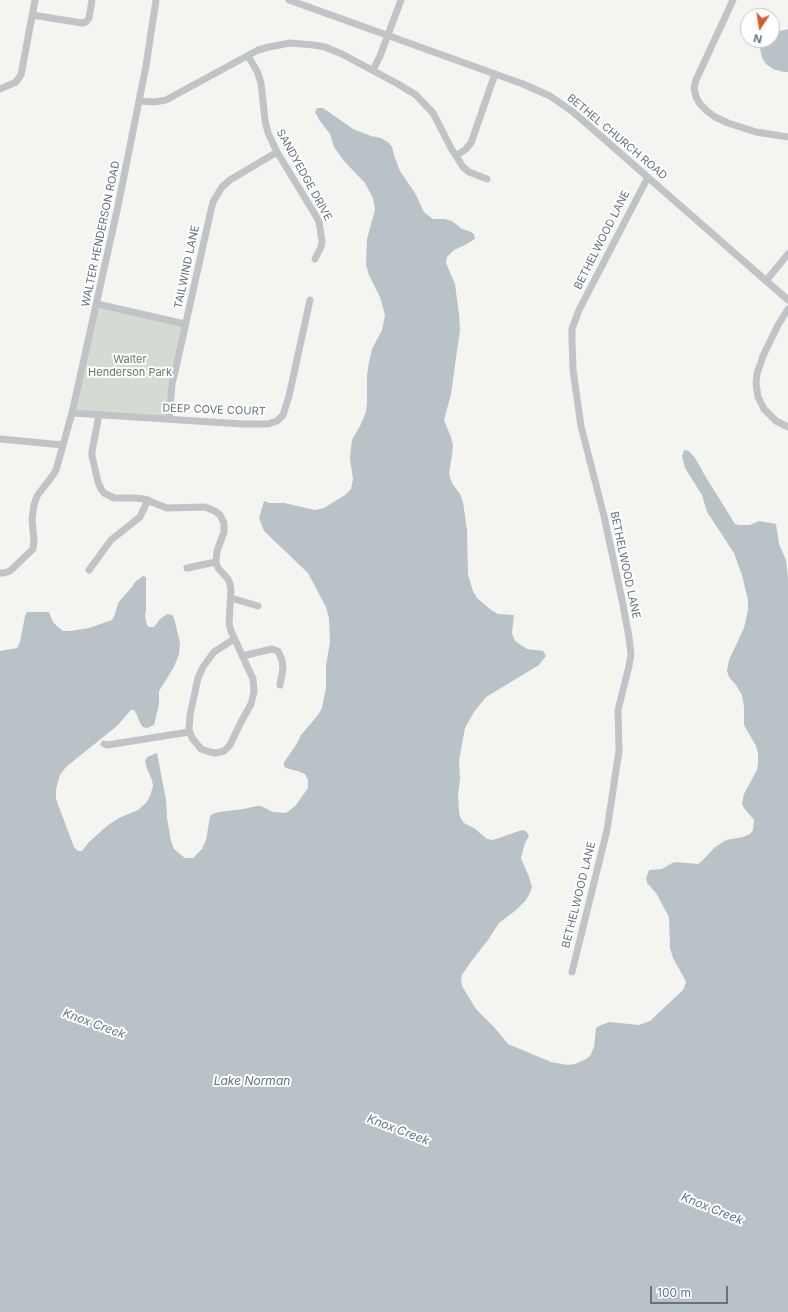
<!DOCTYPE html>
<style>
body{margin:0}
#map{position:relative;width:788px;height:1312px;overflow:hidden;background:#f4f5f1;font-family:Inter,sans-serif}
canvas{display:block}
.north{position:absolute;left:740px;top:8px;width:40px;height:40px;box-sizing:border-box;background:#fff;border:1px solid #c1c7cd;border-radius:50%;rotate:192deg;font-size:11px;font-weight:700;line-height:16px;text-align:center;color:#657381}
.north::after{content:'';display:block;margin:auto;width:14px;height:18px;background:#da5a2c;clip-path:polygon(50% 0,100% 100%,50% 72%,0 100%)}
.scale{position:absolute;left:650px;top:1286px;width:78px;height:18px;box-sizing:border-box;border:2px solid #657381;border-top:0;padding-left:5px;font-size:12px;line-height:14px;white-space:nowrap;color:#657381;-webkit-text-stroke:3px #fff;paint-order:stroke}
</style>
<div id="map">
<canvas width="788" height="1312"></canvas>
<div class="north">N</div>
<div class="scale">100 m</div>
</div>
<script>
const g = document.querySelector('canvas').getContext('2d');
g.lineJoin = 'round';
function fillPath(path, color) {
  g.fillStyle = color;
  g.fill(path, 'evenodd');
}
function shape(rows) {
  const path = new Path2D();
  for (const r of rows) {
    path.moveTo(r[0], r[1]);
    for (let i = 2; i < r.length; i += 2) path.lineTo(r[i], r[i + 1]);
  }
  return path;
}
function stroke(path, color, width, dash) {
  g.strokeStyle = color;
  g.lineWidth = width;
  g.lineCap = dash ? 'butt' : 'round';
  g.setLineDash(dash || []);
  g.stroke(path);
}
function drawText(font, color, halo, rows, align = 'center') {
  g.font = font + ' Inter,sans-serif';
  g.lineWidth = 4;
  g.setLineDash([]);
  g.textBaseline = 'middle';
  g.strokeStyle = halo;
  g.fillStyle = color;
  for (const [text, x, y, turn = 0] of rows) {
    g.save();
    g.translate(x, y);
    g.rotate((+turn || 0) * Math.PI / 180);
    g.textAlign = isNaN(turn) ? turn : align;
    if (halo) g.strokeText(text, 0, 0);
    g.fillText(text, 0, 0);
    g.restore();
  }
}
fillPath(shape([
 [97,305,185,325,169,419,73,413]
]), '#d5dbd2');
fillPath(shape([
 [788,29,788,72,784,72,773,69,766,64,762,58,760,48,762,40,772,40,772,33],
 [317,108,323,108,353,129,371,136,381,138,389,143,392,147,394,155,400,171,415,193,424,212,433,219,444,219,452,221,462,229,469,231,474,234,475,239,465,245,454,250,447,257,446,263,455,284,459,314,460,330,451,394,444,420,451,437,453,445,452,455,449,474,452,483,460,494,463,502,467,530,468,575,473,591,477,598,491,610,498,614,514,615,512,633,515,641,527,649,543,651,546,656,539,665,486,697,474,712,465,728,459,760,460,779,458,795,459,813,461,819,464,823,474,828,487,839,493,840,522,830,526,831,529,836,525,843,521,858,529,877,532,887,530,893,526,900,515,911,499,923,488,940,470,963,462,975,461,981,462,986,476,1009,494,1027,508,1044,551,1062,568,1065,575,1064,586,1059,590,1056,594,1047,596,1028,599,1026,609,1022,639,1025,650,1021,683,990,686,982,683,976,673,958,670,948,669,917,656,893,647,883,646,878,649,870,662,869,672,863,677,862,698,864,702,861,714,848,726,840,743,837,750,834,753,830,754,820,744,808,742,804,744,794,757,770,758,764,758,753,756,746,744,725,744,707,742,695,736,685,729,677,727,671,729,660,744,628,748,610,748,600,742,575,734,553,707,512,702,495,685,468,682,456,684,450,689,451,695,458,707,479,735,524,740,525,750,525,759,521,776,524,779,544,786,560,788,579,788,1312,0,1312,0,651,17,648,20,642,25,616,27,612,49,612,53,622,58,627,63,631,70,631,89,628,112,620,115,614,118,603,122,598,132,587,135,582,143,576,146,577,146,610,145,616,147,625,149,627,154,627,160,619,167,614,172,615,174,618,180,643,179,654,174,667,159,691,159,704,154,725,147,728,143,727,140,723,136,713,134,710,131,710,117,726,66,767,60,775,56,789,56,799,74,847,78,851,82,851,89,842,108,825,119,818,138,810,146,803,150,796,153,786,152,780,147,769,145,761,147,757,157,753,166,800,167,818,171,841,174,849,185,858,193,858,202,849,206,840,210,817,212,814,219,812,243,809,257,806,261,806,273,812,285,813,289,811,296,805,308,788,308,780,305,774,297,771,286,768,284,766,284,762,296,745,301,735,318,715,322,708,326,688,326,666,330,642,329,618,326,607,308,573,264,531,259,518,264,501,269,503,284,503,315,510,324,508,345,495,351,489,353,479,350,459,351,448,352,440,360,426,366,412,367,402,367,376,369,362,372,349,382,330,385,315,380,297,369,275,366,265,367,239,375,210,373,198,365,183,344,161,334,147,330,134,320,121,315,112]
]), '#b8c2c7');
stroke(shape([
 [289,0,495,74,523,84,550,96,573,112,587,124,788,300],
 [733,0,696,80,694,88,696,97,700,104,707,111,715,117,728,123,756,132,788,137],
 [32,15,82,23,86,22,89,18,92,0],
 [248,56,257,71,261,83,265,120,268,133,277,152,316,216,319,222,322,241,321,247,315,259],
 [373,70,380,56,401,0],
 [0,89,16,82,21,75,35,0],
 [139,101,154,102,166,100,258,50,269,47,290,43,314,45,325,47,342,54,398,84,416,95,433,113,451,148,463,167,469,172,487,179],
 [456,156,466,149,471,143,495,74],
 [766,281,788,254],
 [97,304,185,324],
 [788,309,778,325,763,356,757,374,756,383,758,397,764,409,776,421,788,427],
 [72,413,243,424,268,424,277,421,283,415,289,396,310,300],
 [99,415,92,451,92,456,98,482,101,489,104,493,114,498,133,498,144,499,167,508,205,507,215,511,220,515,224,523,224,532,217,551,216,562,218,568,228,579,230,584,231,589,229,624,231,631,253,679,254,692,251,704,241,722,230,745,224,751,216,753,210,752,201,749,192,738,189,729,190,715,198,678,203,667,214,652,234,639],
 [169,419,172,384,175,372,211,210,213,202,222,187,230,180,277,152],
 [0,439,63,445],
 [187,568,216,562],
 [89,570,111,540,140,517,148,500],
 [0,573,4,573,10,571,33,549,34,541,32,519,34,505,37,496,53,475,56,470,72,413,118,206,146,66,156,0],
 [231,598,258,606],
 [242,656,272,649,278,651,282,660,283,669,280,685],
 [104,744,107,745,189,732],
 [572,972,607,830,619,751,618,710,629,666,631,654,629,637,622,600,604,516,581,426,573,370,572,339,572,329,579,310,648,177]
]), '#c0c4c7', 7);
drawText('11px', '#657381', '#fff', [
 ["BETHEL CHURCH ROAD",617,137,40],
 ["SANDYEDGE DRIVE",304,175,61],
 ["WALTER HENDERSON ROAD",101,234,-78],
 ["BETHELWOOD LANE",602,240,-63],
 ["TAILWIND LANE",187,267,-78],
 ["DEEP COVE COURT",214,410,2],
 ["BETHELWOOD LANE",625,565,78],
 ["BETHELWOOD LANE",579,895,-76]
]);
drawText('11px', '#677863', '#fff', [
 ["Walter",130,360],
 ["Henderson Park",130,373]
]);
drawText('italic 12px', '#61757e', '#fff', [
 ["Knox Creek",94,1024,20],
 ["Lake Norman",252,1081],
 ["Knox Creek",398,1130,21],
 ["Knox Creek",712,1209,22]
]);
</script>
